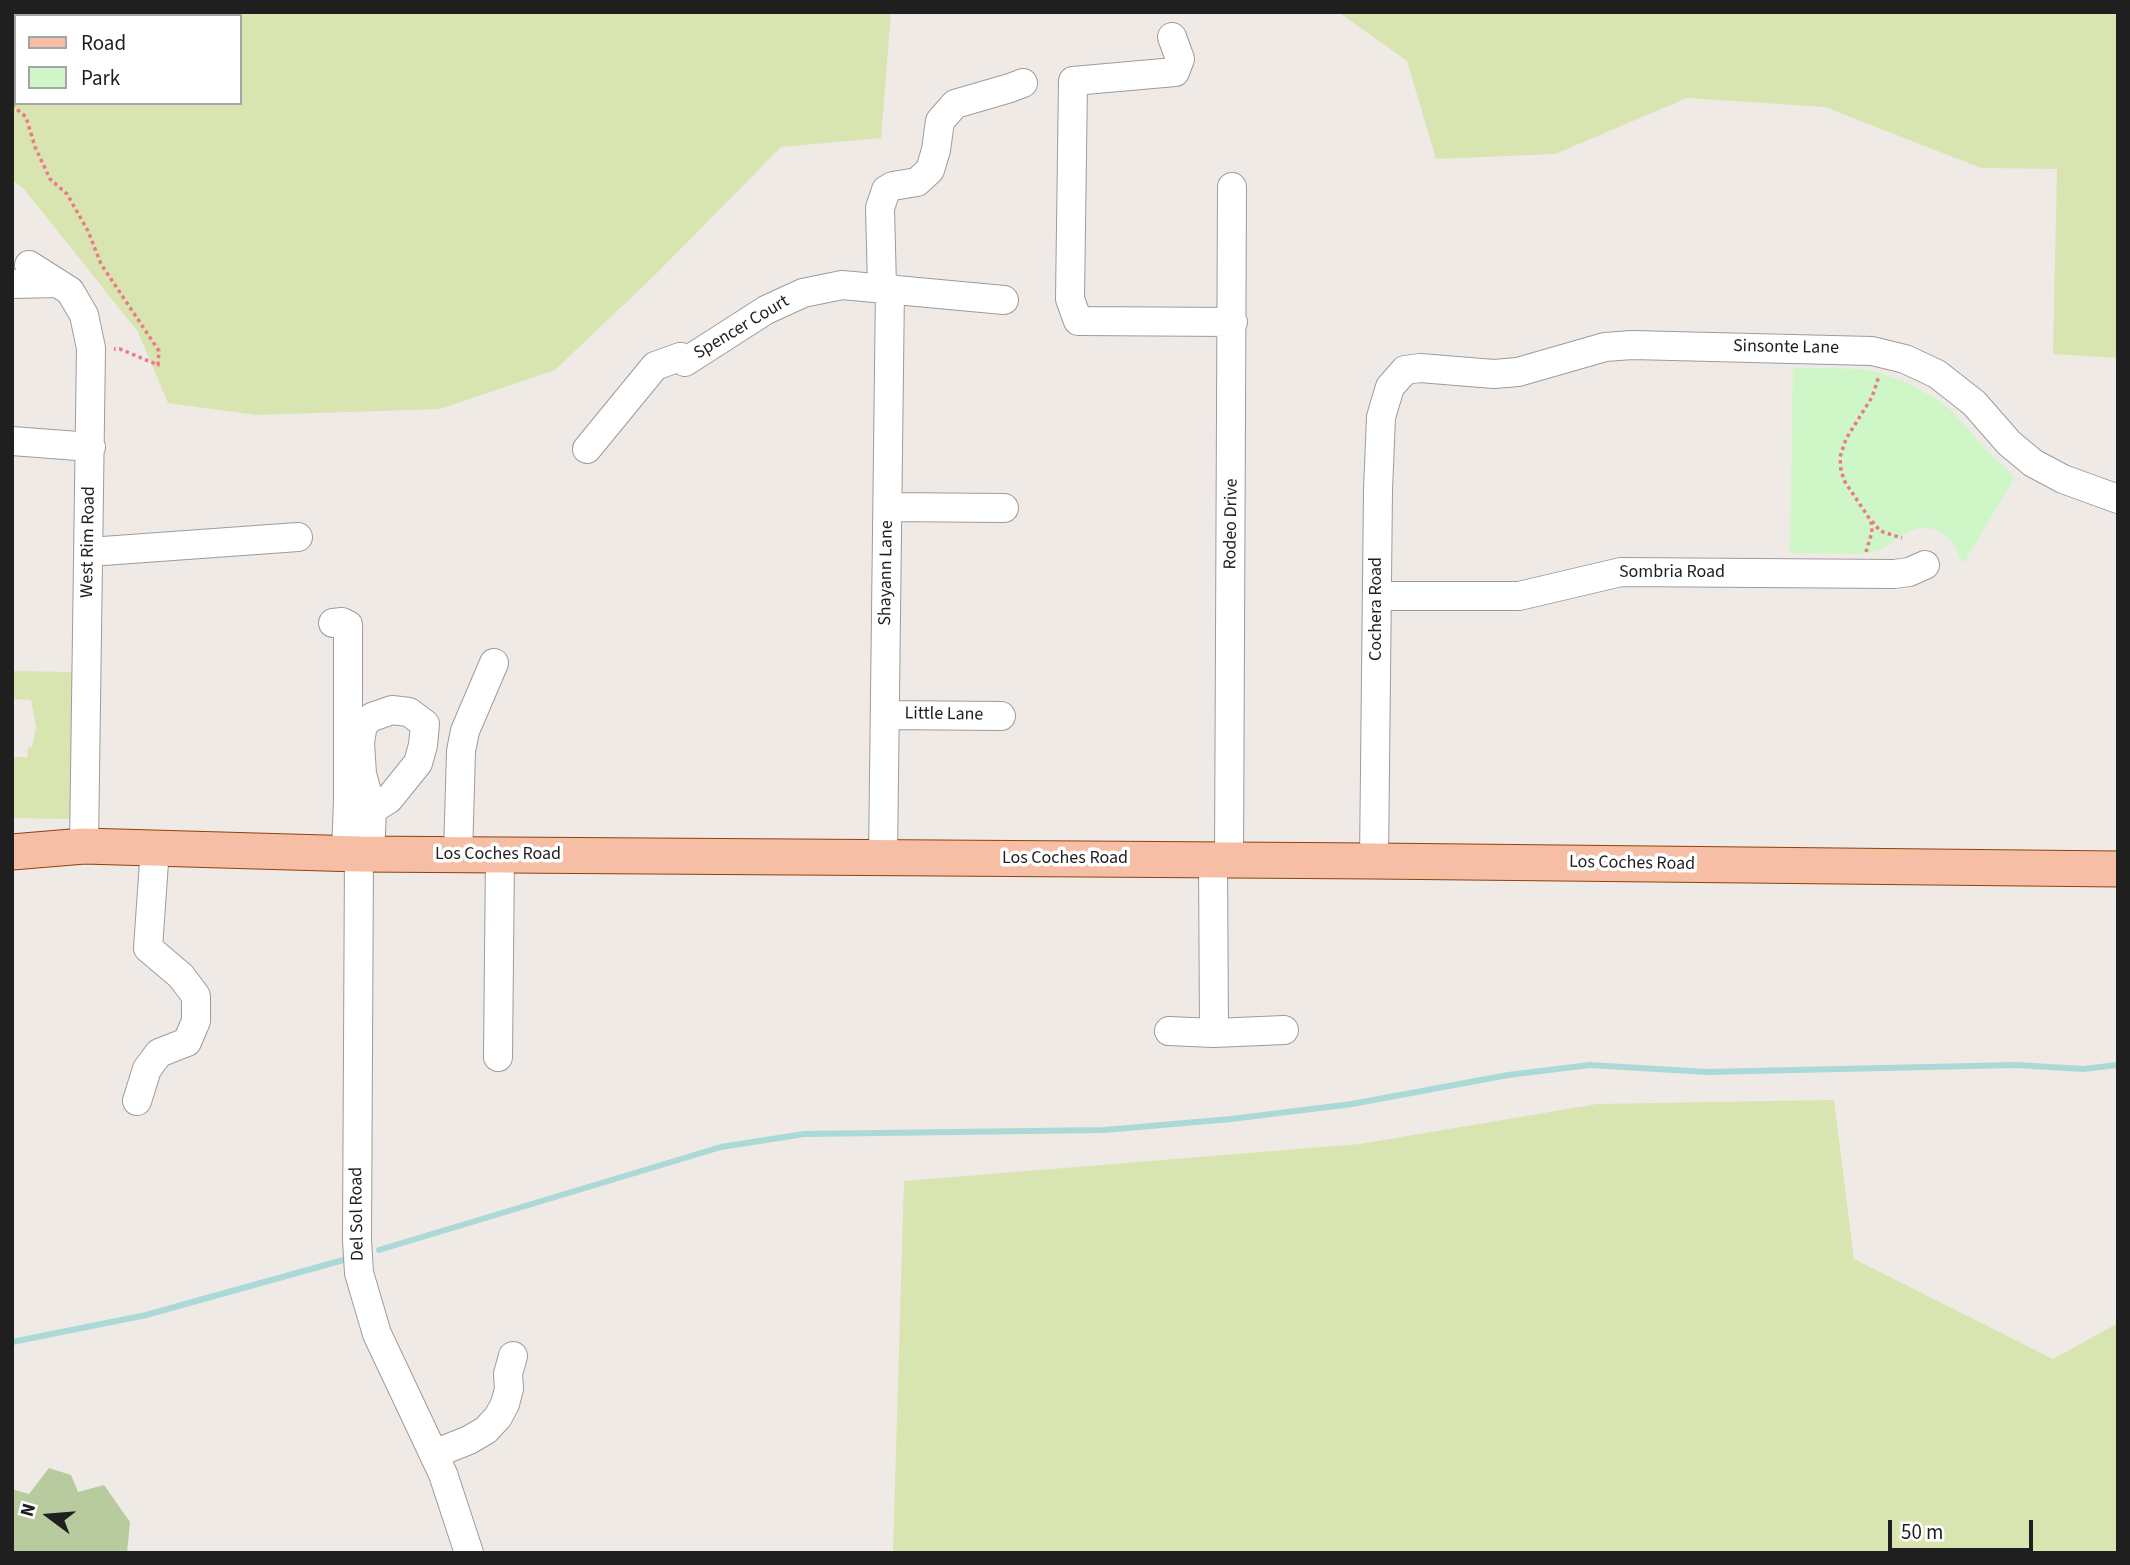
<!DOCTYPE html>
<style>
body{margin:0}
#map{position:relative;width:2130px;height:1565px;overflow:hidden;background:#efeae6;font-family:"Source Sans 3",sans-serif}
canvas{display:block}
.frame{position:absolute;inset:0;border:14px solid #1f1f1f;pointer-events:none}
.legend{position:absolute;left:14px;top:14px;width:228px;height:91px;box-sizing:border-box;background:#fff;border:2px solid #a5a5a5;margin:0;padding:9px 12px;list-style:none;font-size:21px;color:#1f1f1f}
.legend li{display:flex;align-items:center;gap:14px;height:35px}
.legend b{width:35px;border:2px solid #a5a5a5}
.north{position:absolute;left:14px;top:1481px;width:70px;height:70px;-webkit-text-stroke:5px #fff;paint-order:stroke;rotate:286deg;font-size:19px;font-weight:700;line-height:28px;text-align:center;color:#1f1f1f}
.north::after{content:'';display:block;margin:auto;width:24px;height:32px;background:#1f1f1f;clip-path:polygon(50% 0,100% 100%,50% 72%,0 100%)}
.scale{position:absolute;left:1888px;top:1520px;width:145px;height:32px;box-sizing:border-box;border:4px solid #1f1f1f;border-top:0;padding-left:9px;font-size:21px;line-height:24px;white-space:nowrap;color:#1f1f1f;-webkit-text-stroke:5px #fff;paint-order:stroke}
</style>
<div id="map">
<canvas width="2130" height="1565"></canvas>
<div class="frame"></div>
<ul class="legend">
<li><b style="height:9px;background:#f5bea5"></b>Road</li>
<li><b style="height:19px;background:#cff6c7"></b>Park</li>
</ul>
<div class="north">N</div>
<div class="scale">50 m</div>
</div>
<script>
const g = document.querySelector('canvas').getContext('2d');
g.lineJoin = 'round';
function fillPath(path, color) {
  g.fillStyle = color;
  g.fill(path, 'evenodd');
}
function shape(rows) {
  const path = new Path2D();
  for (const r of rows) {
    path.moveTo(r[0], r[1]);
    for (let i = 2; i < r.length; i += 2) path.lineTo(r[i], r[i + 1]);
  }
  return path;
}
function stroke(path, color, width, dash) {
  g.strokeStyle = color;
  g.lineWidth = width;
  g.lineCap = dash ? 'butt' : 'round';
  g.setLineDash(dash || []);
  g.stroke(path);
}
function drawText(font, color, halo, rows, align = 'center') {
  g.font = font + ' "Source Sans 3",sans-serif';
  g.lineWidth = 7;
  g.setLineDash([]);
  g.textBaseline = 'middle';
  g.strokeStyle = halo;
  g.fillStyle = color;
  for (const [text, x, y, turn = 0] of rows) {
    g.save();
    g.translate(x, y);
    g.rotate((+turn || 0) * Math.PI / 180);
    g.textAlign = isNaN(turn) ? turn : align;
    if (halo) g.strokeText(text, 0, 0);
    g.fillText(text, 0, 0);
    g.restore();
  }
}
fillPath(shape([
 [12,12,891,12,881,138,781,147,657,273,555,370,440,409,256,415,168,403,138,332,24,189,12,180],
 [16,16,240,16,240,103,16,103],
 [1338,12,2118,12,2118,358,2053,354,2057,169,1981,168,1825,107,1687,98,1555,154,1436,159,1407,61],
 [12,671,75,672,72,819,12,818,12,757,28,757,27,751,29,747,32,747,36,727,31,700,12,699],
 [1834,1100,1854,1259,2053,1359,2118,1323,2118,1553,893,1553,904,1181,1360,1144,1597,1104]
]), '#d8e5b0');
fillPath(shape([
 [49,1468,71,1475,78,1492,104,1485,130,1522,127,1553,12,1553,12,1489,29,1494]
]), '#b7cb9e');
fillPath(shape([
 [1793,368,1861,369,1880,373,1906,382,1941,402,1952,411,1988,452,2015,477,1965,561,1962,562,1951,539,1936,530,1922,527,1908,532,1884,548,1872,552,1858,554,1790,553]
]), '#cff6c7');
stroke(shape([
 [379,1250,721,1147,804,1134,1104,1130,1231,1119,1352,1104,1508,1075,1590,1065,1707,1072,2016,1065,2083,1069,2118,1065],
 [12,1342,146,1315,347,1259]
]), '#aad9d8', 6);
const minor = shape([
 [1172,37,1180,59,1175,72,1073,81,1070,299,1078,321,1233,322],
 [29,265,70,291,84,315,91,348,84,846],
 [12,284,57,283],
 [882,287,880,208,886,190,893,186,917,182,930,170,936,150,940,121,955,104,1010,88,1023,83],
 [12,441,91,447],
 [587,449,655,366,680,357,685,362,766,310,803,293,842,285,1004,300],
 [888,507,1004,508],
 [89,552,298,537],
 [1378,596,1519,596,1621,572,1894,574,1909,572,1925,565],
 [333,623,342,622,348,625,348,799,346,854],
 [886,715,1001,716],
 [359,854,357,1240,359,1273,377,1334,443,1474,469,1553],
 [370,854,372,810,389,799,418,763,423,745,425,724,409,712,392,710,372,717,363,724,360,743,362,774,372,810],
 [458,855,461,751,465,731,494,663],
 [883,858,890,288],
 [1213,860,1214,1033],
 [1229,860,1232,187],
 [1374,861,1378,490,1381,417,1390,387,1405,370,1420,368,1494,374,1518,372,1605,347,1632,345,1872,351,1905,359,1937,374,1974,403,2009,443,2033,463,2063,479,2118,499],
 [1169,1031,1214,1033,1284,1030],
 [498,1057,500,855],
 [137,1101,147,1069,159,1053,187,1042,196,1021,196,996,181,976,148,948,155,848],
 [434,1454,469,1440,486,1430,498,1417,505,1404,509,1389,508,1374,513,1356]
]);
const major = shape([
 [12,852,84,846,359,854,1374,861,2118,869]
]);
stroke(minor, '#9c9c9c', 30);
stroke(major, '#8f420b', 37);
stroke(shape([
 [12,105,26,117,35,147,50,179,67,194,88,231,101,264,159,351,158,365,120,349,114,349],
 [1872,521,1880,531,1902,538],
 [1866,552,1872,532,1871,521,1845,482,1841,471,1840,457,1846,439,1872,397,1879,376]
]), '#f07789', 3.5, [3.5, 3.5]);
stroke(minor, '#fff', 28);
stroke(major, '#f5bea5', 35);
drawText('18px', '#1f1f1f', '#fff', [
 ["Spencer Court",742,328,-31],
 ["Sinsonte Lane",1786,348,1],
 ["Rodeo Drive",1232,524,-89],
 ["West Rim Road",89,542,-89],
 ["Shayann Lane",887,573,-89],
 ["Sombria Road",1672,573],
 ["Cochera Road",1377,609,-90],
 ["Little Lane",944,715,1],
 ["Los Coches Road",498,855],
 ["Los Coches Road",1065,859],
 ["Los Coches Road",1632,864,1],
 ["Del Sol Road",358,1214,-91]
]);
</script>
